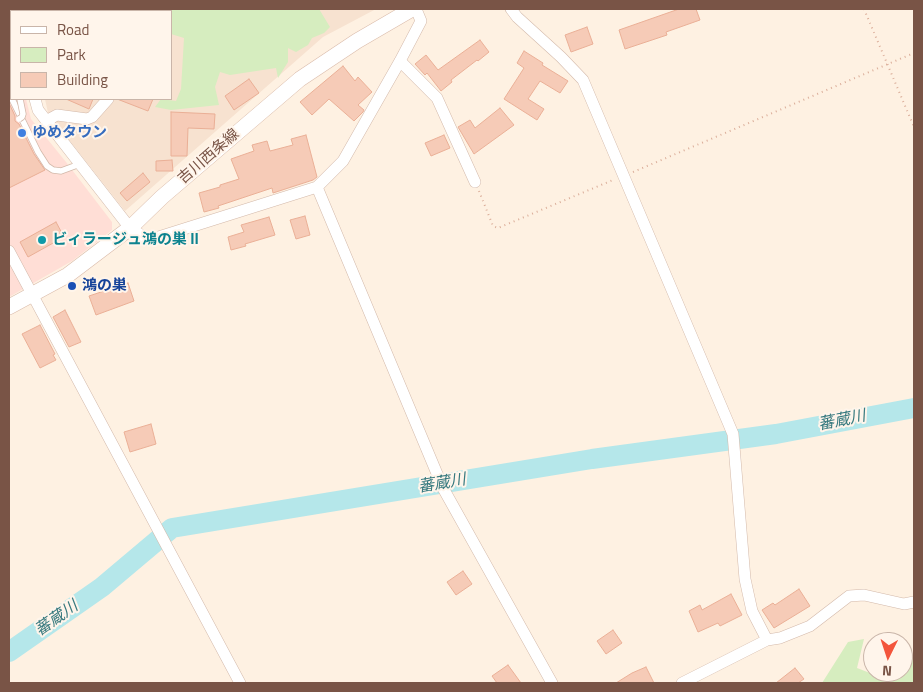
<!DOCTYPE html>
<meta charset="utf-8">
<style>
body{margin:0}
#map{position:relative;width:923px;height:692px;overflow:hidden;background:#fef1e2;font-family:"Titillium Web",sans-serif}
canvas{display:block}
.frame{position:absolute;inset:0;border:10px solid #795446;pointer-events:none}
.legend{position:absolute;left:10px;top:10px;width:162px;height:90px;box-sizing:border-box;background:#fff5eb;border:1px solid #c9b5a9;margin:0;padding:6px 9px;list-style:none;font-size:15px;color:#795446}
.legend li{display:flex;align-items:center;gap:10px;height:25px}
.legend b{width:25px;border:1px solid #c9b5a9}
.north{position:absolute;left:863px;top:632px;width:50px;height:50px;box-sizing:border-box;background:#fff5eb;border:1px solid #c9b5a9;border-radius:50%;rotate:184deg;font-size:14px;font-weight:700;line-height:20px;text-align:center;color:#795446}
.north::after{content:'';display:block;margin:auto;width:18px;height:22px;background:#f3553c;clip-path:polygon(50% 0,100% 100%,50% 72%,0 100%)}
</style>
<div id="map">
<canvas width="923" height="692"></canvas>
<div class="frame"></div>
<ul class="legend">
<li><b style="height:6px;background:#fff"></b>Road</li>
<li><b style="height:14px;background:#d6edbf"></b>Park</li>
<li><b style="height:14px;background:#f6cbb7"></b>Building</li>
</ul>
<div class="north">N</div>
</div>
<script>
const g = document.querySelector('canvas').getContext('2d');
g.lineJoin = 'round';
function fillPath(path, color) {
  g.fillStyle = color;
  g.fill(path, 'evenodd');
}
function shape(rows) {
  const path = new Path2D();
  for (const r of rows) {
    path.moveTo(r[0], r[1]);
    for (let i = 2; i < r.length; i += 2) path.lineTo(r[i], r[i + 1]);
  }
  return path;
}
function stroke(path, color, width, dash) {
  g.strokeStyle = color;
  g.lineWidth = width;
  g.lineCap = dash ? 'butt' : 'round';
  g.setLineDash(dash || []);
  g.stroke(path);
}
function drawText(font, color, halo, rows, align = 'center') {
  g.font = font + ' "Titillium Web","Noto Sans JP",sans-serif';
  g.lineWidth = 4;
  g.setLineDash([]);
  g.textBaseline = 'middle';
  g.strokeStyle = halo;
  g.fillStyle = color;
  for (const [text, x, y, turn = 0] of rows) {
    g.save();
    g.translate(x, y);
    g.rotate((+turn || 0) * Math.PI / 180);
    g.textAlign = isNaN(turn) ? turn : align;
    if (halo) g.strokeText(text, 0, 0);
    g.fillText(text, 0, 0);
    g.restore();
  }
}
fillPath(shape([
 [27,9,376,9,323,37,125,211,48,113,45,99,171,99,171,11,27,11]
]), '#f7e2d0');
fillPath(shape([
 [9,11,11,24,11,99,26,99,31,119,66,162,112,222,112,230,72,261,9,297]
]), '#ffded6');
fillPath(shape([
 [159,9,319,9,330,27,324,33,312,38,308,45,296,52,288,48,288,62,278,78,276,68,230,75,220,72,215,87,219,105,171,110,155,107,161,99,176,101,181,89,184,38,171,34,171,11,160,11],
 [864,639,857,668,870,673,873,671,903,672,903,662,911,662,914,650,914,683,822,683,848,642]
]), '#d6edbf');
stroke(shape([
 [9,652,102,587,172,528,592,459,776,434,914,408]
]), '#b5e7ea', 20);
const building = shape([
 [679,9,696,9,700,20,666,32,667,35,625,49,619,30,679,9],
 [587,27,593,44,571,52,565,35,587,27],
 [480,40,489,52,478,61,477,60,451,80,452,82,441,91,427,73,425,75,415,64,426,55,438,70,480,40],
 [524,51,543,63,542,65,568,81,560,93,540,81,528,99,544,109,537,120,504,99,524,68,517,63,524,51],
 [343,66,355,81,358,77,372,92,358,105,364,110,363,112,354,121,329,99,312,115,300,102,343,66],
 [249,79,259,93,234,110,225,96,249,79],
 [66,99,93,99,89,109,66,99],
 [117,99,153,99,148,111,117,99],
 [9,103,15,116,15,121,19,124,34,154,45,170,9,188,9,103],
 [500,108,514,125,474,154,458,127,470,120,475,128,500,108],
 [171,112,215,114,214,129,188,128,187,156,171,156,171,112],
 [306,135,317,177,313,180,273,193,272,188,218,206,219,208,204,212,199,193,220,187,220,185,239,179,231,159,254,151,252,145,267,141,270,151,293,145,291,139,306,135],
 [444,135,450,148,431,156,425,143,444,135],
 [172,160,173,171,156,171,156,161,172,160],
 [143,173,150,182,127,201,120,193,143,173],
 [305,216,310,235,296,239,290,220,305,216],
 [269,217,275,235,245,244,246,246,231,250,228,237,244,232,241,225,269,217],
 [56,222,64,237,28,257,20,242,56,222],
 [128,283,134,301,96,315,89,296,128,283],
 [65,310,81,342,69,347,53,317,65,310],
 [40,325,55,354,53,355,56,360,40,368,22,334,40,325],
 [151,424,156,444,130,452,124,432,151,424],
 [463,571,472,584,456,595,447,582,463,571],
 [799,589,810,606,774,628,762,610,773,603,775,605,799,589],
 [731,594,742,615,720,626,718,623,698,632,689,611,700,605,702,610,731,594],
 [613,630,622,643,606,654,597,641,613,630],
 [508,665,521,683,497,683,492,676,508,665],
 [646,667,654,683,616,683,632,673,646,667],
 [795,668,804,679,798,683,776,683,795,668]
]);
fillPath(building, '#f6cbb7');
stroke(building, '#eaaf96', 1);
const lane = shape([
 [9,26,11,25],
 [9,47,11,59],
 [12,99,38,152,47,166,53,170,61,171,80,164]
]);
const street = shape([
 [17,9,17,11],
 [511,9,517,17,561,57,583,80,733,434,745,579,752,611,767,640],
 [400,61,437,98,475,182],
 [35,99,38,110,130,228,149,240,317,187,343,161,400,61,421,21,416,9],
 [46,121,57,115,87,119,92,117,108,99],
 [317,187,443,488,552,683],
 [9,251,240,683],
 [682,683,767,640,780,638,810,626,849,596,864,595,904,604,914,602]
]);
const secondary = shape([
 [9,307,68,275,130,228,162,197,300,79,357,41,412,9]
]);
stroke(lane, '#d3b9aa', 7);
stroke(street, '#d3b9aa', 12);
stroke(secondary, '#d9baa9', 16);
stroke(shape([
 [864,9,914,127],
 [633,172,914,53],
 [479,191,493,226,498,228,613,180]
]), '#dbae9a', 2, [1, 4]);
stroke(lane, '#fff', 5.5);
stroke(street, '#fff', 11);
stroke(secondary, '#fff', 15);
const laneBridge = shape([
 [19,119,22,117,23,114,20,99]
]);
stroke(laneBridge, '#d3b9aa', 7, []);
stroke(laneBridge, '#fff', 5.5);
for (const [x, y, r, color] of [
 [22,133,5,"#3f7fe0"],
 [42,240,5,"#0f9aa8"],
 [72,286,5,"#1a4fb4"]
]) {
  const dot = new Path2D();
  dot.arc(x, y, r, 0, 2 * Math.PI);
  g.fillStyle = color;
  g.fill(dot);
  stroke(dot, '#fff5eb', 2);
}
drawText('bold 15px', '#366cbe', '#fff5eb', [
 ["ゆめタウン",32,133]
], 'left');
drawText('15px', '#795446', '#fff5eb', [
 ["吉川西条線",209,157,-41]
]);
drawText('bold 15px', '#0d838f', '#fff5eb', [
 ["ビィラージュ鴻の巣 II",52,240]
], 'left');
drawText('bold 15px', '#164399', '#fff5eb', [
 ["鴻の巣",82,286]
], 'left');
drawText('italic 16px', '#387a7f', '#fff5eb', [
 ["蕃蔵川",842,421,-11],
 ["蕃蔵川",442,484,-9],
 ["蕃蔵川",57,619,-35]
]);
</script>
